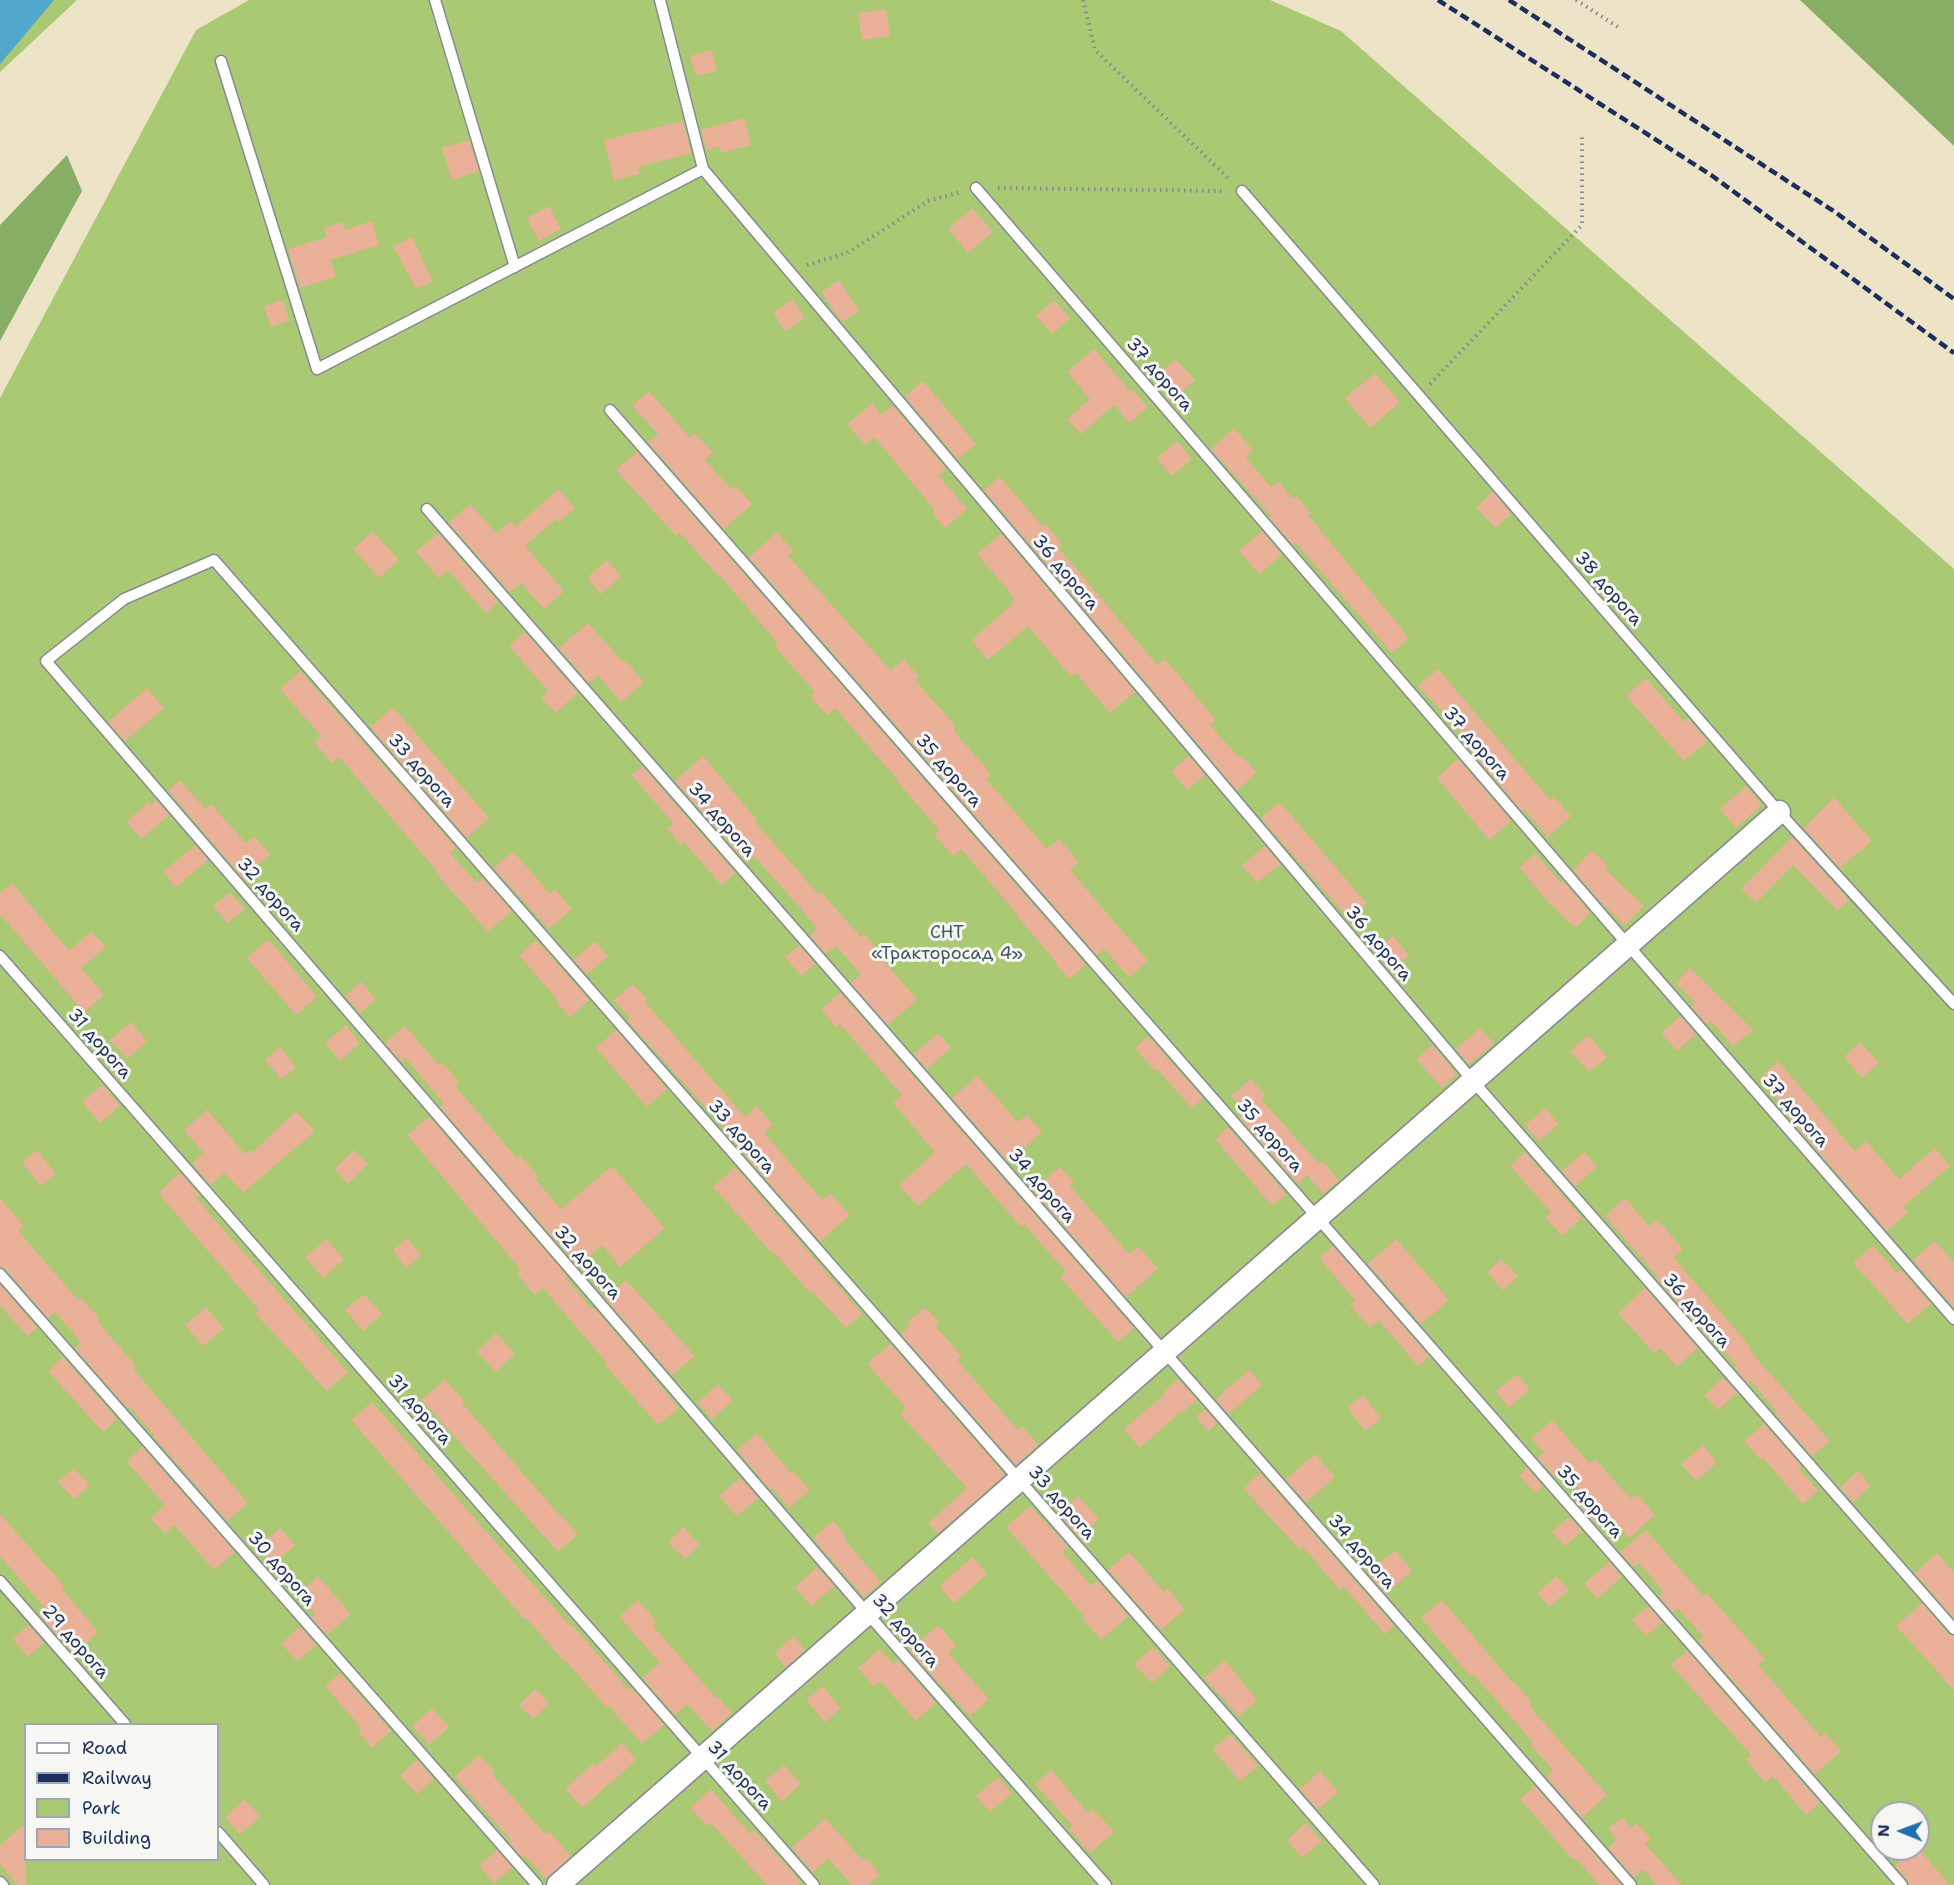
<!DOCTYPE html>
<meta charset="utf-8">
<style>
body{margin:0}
#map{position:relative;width:1954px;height:1885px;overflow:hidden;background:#ede4c8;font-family:"Shantell Sans",sans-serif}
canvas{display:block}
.legend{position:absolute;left:24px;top:1723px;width:195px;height:138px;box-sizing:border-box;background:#f6f6f2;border:2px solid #9ea6b7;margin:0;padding:8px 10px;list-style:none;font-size:18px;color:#1b2f5e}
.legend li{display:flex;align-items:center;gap:12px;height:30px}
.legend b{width:30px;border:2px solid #9ea6b7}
.north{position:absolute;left:1870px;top:1801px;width:60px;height:60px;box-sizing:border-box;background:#f6f6f2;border:2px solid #9ea6b7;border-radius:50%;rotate:271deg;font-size:16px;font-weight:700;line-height:24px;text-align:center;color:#1b2f5e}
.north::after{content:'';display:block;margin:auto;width:21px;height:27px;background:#1f6fb2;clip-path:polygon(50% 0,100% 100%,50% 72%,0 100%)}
</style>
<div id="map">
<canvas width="1954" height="1885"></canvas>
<ul class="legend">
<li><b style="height:8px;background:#fff"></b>Road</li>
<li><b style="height:8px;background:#1b2f5e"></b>Railway</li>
<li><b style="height:16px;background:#a9ca72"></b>Park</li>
<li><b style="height:16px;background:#eab098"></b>Building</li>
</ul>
<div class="north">N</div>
</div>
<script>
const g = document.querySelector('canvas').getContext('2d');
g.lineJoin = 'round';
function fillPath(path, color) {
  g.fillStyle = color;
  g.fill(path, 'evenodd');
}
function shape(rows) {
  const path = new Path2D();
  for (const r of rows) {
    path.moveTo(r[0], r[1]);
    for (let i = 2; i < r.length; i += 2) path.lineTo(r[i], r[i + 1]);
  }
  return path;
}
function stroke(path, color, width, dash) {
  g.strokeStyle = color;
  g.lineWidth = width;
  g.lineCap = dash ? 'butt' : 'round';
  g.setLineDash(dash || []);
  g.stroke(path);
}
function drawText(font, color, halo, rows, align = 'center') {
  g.font = font + ' "Shantell Sans",sans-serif';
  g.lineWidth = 6;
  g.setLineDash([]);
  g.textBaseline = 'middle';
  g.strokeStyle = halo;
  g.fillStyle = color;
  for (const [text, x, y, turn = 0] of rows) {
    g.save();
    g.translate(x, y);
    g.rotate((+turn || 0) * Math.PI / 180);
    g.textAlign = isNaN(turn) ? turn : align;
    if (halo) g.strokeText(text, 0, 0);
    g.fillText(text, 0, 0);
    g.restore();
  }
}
fillPath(shape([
 [27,0,77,0,0,72,0,43],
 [249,0,1270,0,1341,31,1954,569,1954,1885,0,1885,0,398,196,30],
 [26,1724,218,1724,218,1860,26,1860],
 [1882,1813,1918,1813,1918,1849,1882,1849]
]), '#a9ca72');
fillPath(shape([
 [1800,0,1954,0,1954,146],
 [67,155,82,191,0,341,0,225]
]), '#86ae64');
fillPath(shape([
 [0,0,54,0,0,64]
]), '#52a7ce');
fillPath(shape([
 [886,9,890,36,862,40,858,13],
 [712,50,717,71,696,76,690,56],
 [744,118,751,145,721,153,720,146,706,150,701,130],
 [683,121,691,153,638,167,640,174,614,180,604,140],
 [469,140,479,171,452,180,442,148],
 [549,206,561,229,539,241,527,218],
 [972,208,993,232,968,253,948,229],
 [372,221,379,245,330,260,336,277,300,288,288,249,327,237,324,228,342,222,345,230],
 [412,237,433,281,416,289,393,246],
 [839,280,859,311,842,322,821,292],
 [793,299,805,318,785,331,773,312],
 [283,300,289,321,271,327,264,306],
 [1054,300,1070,318,1052,334,1036,316],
 [1094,349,1130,391,1132,389,1148,407,1130,423,1114,405,1081,434,1067,419,1090,399,1067,372],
 [1176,359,1195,380,1172,400,1153,378],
 [1375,373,1400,402,1370,428,1345,398],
 [923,381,976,444,958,459,905,396],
 [649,391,690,438,695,433,713,453,705,460,731,489,736,486,752,504,724,529,648,442,658,434,632,406],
 [872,403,882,415,893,406,946,469,939,476,967,509,945,528,932,513,935,510,874,437,865,445,847,424],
 [1234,428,1253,450,1245,457,1271,487,1278,481,1293,499,1296,496,1311,513,1308,515,1409,638,1392,653,1296,543,1293,545,1270,518,1272,517,1211,449],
 [1177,441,1192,459,1172,476,1157,458],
 [637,452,1086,965,1069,979,1055,963,1056,962,1017,916,1018,915,961,849,953,856,934,835,939,830,896,780,897,779,835,708,827,715,810,696,815,692,774,646,778,643,720,576,719,577,680,533,676,536,616,470],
 [1000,477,1043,527,1046,525,1062,544,1058,547,1157,665,1165,659,1216,720,1210,725,1238,757,1241,755,1257,773,1237,790,984,490],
 [559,489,575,508,558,523,556,519,525,546,564,591,544,609,521,583,510,592,449,523,470,504,496,533,510,521,515,527],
 [1493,492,1511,514,1495,528,1476,507],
 [373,531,399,560,379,578,353,549],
 [1262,531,1282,555,1259,574,1239,551],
 [777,532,793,551,788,556,891,671,904,659,919,677,915,680,956,727,953,730,991,774,986,779,1047,849,1059,839,1079,862,1070,870,1148,961,1129,977,1104,949,1097,955,749,557],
 [438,533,498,602,486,613,448,570,439,578,416,552],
 [1001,534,1135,692,1110,713,1076,673,1071,677,1028,626,988,660,971,640,1013,604,1011,601,1015,598,977,554],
 [607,560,621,576,601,594,587,578],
 [588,623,624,663,626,661,644,682,621,702,598,675,589,683,559,648],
 [525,632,578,693,555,713,541,698,548,691,509,646],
 [1438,669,1550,800,1554,797,1571,816,1548,837,1524,809,1522,811,1470,750,1474,746,1418,686],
 [300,671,456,848,450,853,477,883,482,878,512,911,488,932,435,872,437,871,339,757,332,763,314,742,321,736,280,689],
 [1646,678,1684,722,1688,718,1707,741,1684,761,1626,696],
 [147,688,164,708,125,741,108,722],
 [393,707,489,818,467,838,370,727],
 [703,756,757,820,755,822,819,895,822,893,861,937,864,934,881,953,878,955,917,999,888,1025,851,983,861,974,836,946,826,954,810,935,817,929,802,910,754,856,747,863,675,781],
 [1189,756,1205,775,1187,790,1171,771],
 [1458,759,1511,821,1489,840,1437,778],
 [642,766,735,873,721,885,684,842,681,845,667,829,673,823,631,775],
 [180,780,205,809,211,804,246,843,254,836,270,854,243,878,168,790],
 [1746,786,1762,805,1736,828,1720,809],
 [1834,797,1872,841,1840,868,1804,828],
 [156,800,169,815,141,839,126,822,149,802,151,805],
 [1280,802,1367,904,1349,919,1261,818],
 [1792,837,1849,900,1837,911,1793,865,1756,903,1741,889],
 [195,845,208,860,176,887,163,872],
 [1265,846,1280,864,1257,883,1242,865],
 [1592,850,1608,866,1605,869,1644,906,1625,925,1601,902,1573,870],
 [513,851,550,894,555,889,572,909,549,929,494,868],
 [1535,853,1561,883,1563,881,1590,913,1575,928,1548,902,1519,867],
 [12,883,69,951,91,931,106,947,81,968,104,995,84,1012,0,914,0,893],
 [230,892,245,909,228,923,213,906],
 [1393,936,1409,955,1391,970,1375,951],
 [268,939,317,997,296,1015,247,958],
 [536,940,589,1000,570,1017,556,1002,558,1000,519,955],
 [595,941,608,956,587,974,574,960],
 [799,945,815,964,801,976,785,957],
 [1690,968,1753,1030,1733,1046,1711,1021,1707,1024,1691,1006,1695,1003,1676,983],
 [361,982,376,999,360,1013,345,996],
 [633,984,647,1000,645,1002,745,1117,757,1106,773,1125,764,1133,822,1200,830,1193,850,1215,820,1241,726,1133,728,1132,627,1020,630,1018,614,1000],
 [840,993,1134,1328,1118,1342,1060,1277,1066,1272,1024,1224,1021,1227,966,1164,918,1206,899,1185,935,1152,893,1103,902,1095,840,1024,836,1027,821,1009],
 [1680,1016,1696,1034,1677,1051,1661,1033],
 [131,1022,147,1041,127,1059,110,1040],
 [346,1025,360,1043,340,1061,325,1043],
 [405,1026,439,1065,442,1062,459,1082,455,1086,517,1158,520,1155,538,1176,535,1179,561,1209,612,1166,665,1228,620,1267,602,1245,578,1266,440,1107,444,1104,405,1057,401,1061,385,1043],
 [1480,1028,1494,1044,1469,1064,1456,1049],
 [616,1030,667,1089,647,1107,596,1048],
 [938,1033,951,1048,927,1069,914,1054],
 [1588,1035,1607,1057,1589,1072,1570,1051],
 [1148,1036,1203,1098,1192,1108,1156,1068,1154,1070,1135,1048],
 [1860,1042,1879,1063,1862,1078,1844,1057],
 [1432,1045,1457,1074,1442,1088,1416,1059],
 [280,1047,296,1067,282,1079,265,1060],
 [1778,1061,1855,1151,1866,1141,1899,1179,1935,1148,1950,1166,1903,1207,1908,1212,1887,1231,1786,1114,1788,1112,1759,1078],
 [977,1076,1018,1122,1027,1115,1042,1132,1008,1161,952,1098],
 [1251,1079,1265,1095,1261,1099,1319,1164,1322,1161,1339,1180,1323,1194,1307,1175,1298,1184,1239,1117,1245,1113,1231,1096],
 [102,1085,120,1106,100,1123,82,1102],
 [1545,1108,1559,1124,1539,1141,1525,1125],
 [207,1110,245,1154,250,1150,252,1153,296,1111,315,1131,243,1193,224,1173,210,1185,192,1163,204,1153,184,1130],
 [429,1117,567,1276,565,1278,592,1309,594,1308,679,1408,658,1425,604,1364,606,1362,543,1288,535,1295,517,1274,521,1270,407,1135],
 [1228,1127,1286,1194,1272,1206,1215,1139],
 [37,1150,56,1174,40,1186,22,1162],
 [354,1150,368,1164,348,1184,334,1169],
 [1525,1152,1582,1218,1562,1236,1545,1217,1551,1212,1510,1166],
 [1584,1152,1597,1167,1575,1186,1562,1171],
 [735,1167,862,1314,846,1328,812,1291,810,1293,775,1253,773,1254,713,1187],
 [1060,1167,1074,1182,1070,1186,1129,1254,1138,1246,1158,1269,1126,1297,1033,1190],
 [180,1173,199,1195,196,1198,348,1372,327,1391,255,1313,259,1310,158,1193],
 [0,1198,24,1226,18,1231,78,1300,81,1298,100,1319,97,1321,136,1366,133,1369,248,1503,227,1521,154,1437,155,1436,130,1407,128,1409,75,1348,81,1342,55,1312,48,1318,6,1269,0,1267],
 [1625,1198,1649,1226,1657,1219,1683,1249,1674,1258,1752,1349,1750,1351,1830,1441,1812,1456,1775,1414,1777,1412,1751,1381,1748,1383,1735,1368,1737,1366,1711,1337,1709,1338,1656,1278,1658,1277,1605,1216],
 [407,1238,421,1255,406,1268,393,1250],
 [326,1239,344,1259,323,1278,305,1257],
 [1396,1239,1449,1300,1421,1324,1368,1264],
 [1935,1241,1954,1262,1954,1308,1913,1260],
 [1873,1245,1897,1273,1901,1270,1931,1304,1908,1324,1853,1263],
 [1333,1246,1429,1356,1418,1366,1379,1320,1370,1328,1350,1305,1355,1300,1319,1258],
 [1501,1259,1518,1276,1503,1290,1487,1272],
 [626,1280,695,1356,672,1375,605,1298],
 [0,1285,37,1328,27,1336,0,1305],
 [1645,1288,1698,1348,1677,1367,1660,1348,1654,1353,1618,1313],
 [364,1294,382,1314,363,1331,345,1310],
 [206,1307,224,1329,203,1346,185,1325],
 [925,1307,939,1323,935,1326,962,1356,957,1360,1018,1430,1022,1426,1038,1445,1016,1465,901,1334,910,1326,907,1323],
 [496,1333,515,1354,496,1372,477,1352],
 [890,1344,1005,1475,938,1533,928,1523,967,1488,900,1414,906,1408,867,1364],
 [63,1357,117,1419,103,1432,48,1371],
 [1249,1370,1262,1385,1228,1414,1216,1399],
 [1517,1374,1530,1389,1509,1408,1496,1392],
 [1723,1378,1737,1393,1718,1410,1704,1395],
 [445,1379,464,1401,462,1403,559,1515,560,1514,578,1534,558,1552,422,1400],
 [1178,1379,1197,1400,1182,1413,1180,1412,1140,1448,1124,1429,1165,1394,1163,1392],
 [718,1384,733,1401,712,1419,698,1402],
 [1363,1395,1381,1419,1365,1431,1347,1407],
 [372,1402,570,1626,572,1625,629,1690,632,1688,664,1725,642,1744,608,1705,606,1707,566,1661,565,1662,526,1618,524,1619,351,1420],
 [1205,1409,1217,1423,1208,1431,1196,1417],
 [1552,1420,1590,1464,1595,1459,1631,1499,1637,1494,1655,1515,1629,1538,1606,1511,1594,1522,1581,1507,1588,1500,1561,1469,1554,1476,1538,1458,1544,1453,1531,1438],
 [1764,1424,1801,1466,1798,1468,1818,1490,1803,1504,1763,1458,1761,1460,1744,1441],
 [757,1433,791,1473,793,1471,810,1490,789,1508,771,1487,769,1488,737,1450],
 [1703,1445,1717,1462,1696,1481,1681,1464],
 [142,1447,235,1552,214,1570,174,1525,165,1534,150,1518,165,1505,126,1461],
 [1315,1454,1335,1477,1306,1502,1286,1479],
 [74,1468,90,1485,74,1499,58,1482],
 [1527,1468,1542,1486,1535,1493,1519,1475],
 [1858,1471,1871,1486,1853,1502,1840,1487],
 [1260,1473,1394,1626,1385,1634,1344,1587,1340,1590,1303,1547,1300,1550,1243,1488],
 [740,1478,758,1498,737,1516,719,1496],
 [1078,1496,1099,1519,1079,1537,1058,1513],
 [1030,1506,1068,1547,1062,1552,1091,1586,1097,1580,1128,1616,1101,1640,1083,1619,1085,1617,1006,1527],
 [0,1514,64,1586,61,1588,98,1632,74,1654,39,1615,46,1609,0,1556],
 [1569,1517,1582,1531,1565,1546,1552,1532],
 [833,1521,846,1537,844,1539,881,1582,864,1597,813,1538],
 [683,1527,700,1545,685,1559,668,1542],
 [280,1528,295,1545,272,1565,258,1548],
 [1646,1530,1703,1596,1707,1593,1765,1659,1758,1665,1821,1737,1825,1733,1841,1751,1815,1774,1698,1641,1703,1637,1678,1608,1673,1612,1659,1596,1664,1592,1639,1563,1634,1567,1620,1552],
 [1395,1550,1412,1571,1386,1594,1368,1573],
 [1129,1552,1164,1592,1168,1589,1185,1609,1161,1630,1108,1570],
 [1937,1553,1954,1573,1954,1618,1915,1573],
 [973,1557,987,1574,954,1603,939,1586],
 [1609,1562,1622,1577,1597,1599,1584,1584],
 [817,1567,834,1586,811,1606,795,1587],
 [318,1576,351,1614,327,1635,311,1617,315,1614,298,1594],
 [1556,1576,1569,1590,1549,1607,1537,1593],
 [638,1600,657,1622,653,1626,716,1698,717,1696,732,1713,712,1731,687,1704,675,1715,643,1678,660,1663,619,1616],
 [1442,1600,1513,1683,1514,1682,1532,1703,1529,1706,1607,1795,1582,1818,1546,1776,1553,1770,1530,1744,1533,1742,1473,1674,1471,1677,1421,1618],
 [1922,1603,1948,1634,1954,1636,1954,1690,1896,1626],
 [1648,1606,1662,1622,1646,1636,1632,1620],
 [28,1625,44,1643,28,1657,13,1639],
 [938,1625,957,1646,948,1653,989,1699,970,1716,909,1650],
 [300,1627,316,1645,297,1661,281,1643],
 [794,1636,805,1650,786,1667,774,1653],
 [1153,1647,1170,1666,1152,1683,1134,1664],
 [880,1649,893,1664,898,1660,936,1703,916,1721,880,1681,874,1687,858,1668],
 [1687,1651,1820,1803,1806,1815,1773,1776,1765,1782,1746,1760,1751,1755,1671,1665],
 [1225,1660,1257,1701,1239,1716,1204,1678],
 [340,1673,391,1731,372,1748,358,1732,361,1728,325,1686],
 [822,1686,841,1708,825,1722,806,1700],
 [536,1689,549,1703,533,1719,519,1705],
 [432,1708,449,1727,429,1745,412,1726],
 [1230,1734,1258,1766,1240,1781,1212,1749],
 [622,1743,636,1760,582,1808,565,1789,593,1763,596,1766],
 [479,1755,495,1772,492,1774,545,1834,549,1831,571,1856,546,1879,526,1856,523,1858,508,1841,510,1839,455,1777],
 [417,1760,434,1779,417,1794,400,1775],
 [784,1765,801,1784,782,1801,765,1781],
 [1051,1770,1088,1813,1093,1809,1114,1832,1090,1853,1069,1829,1073,1826,1035,1784],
 [1320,1771,1338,1792,1318,1810,1300,1789],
 [998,1777,1012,1793,990,1812,976,1796],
 [1535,1786,1621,1885,1599,1885,1576,1858,1573,1860,1520,1799],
 [711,1789,750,1834,754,1830,801,1882,798,1885,767,1885,711,1823,707,1826,690,1808],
 [245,1799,260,1817,240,1834,225,1817],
 [1622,1817,1631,1828,1637,1823,1651,1839,1645,1844,1682,1885,1657,1885,1643,1869,1634,1877,1608,1848,1617,1840,1608,1829],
 [825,1818,863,1861,866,1858,880,1875,868,1885,852,1885,828,1858,813,1872,792,1848],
 [26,1823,26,1885,18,1885,0,1864,0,1845],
 [1306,1823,1322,1841,1302,1858,1287,1840],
 [1918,1848,1950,1885,1909,1885,1908,1880,1895,1866,1899,1862,1887,1849],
 [497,1850,512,1868,494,1883,479,1866]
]), '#eab098');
const service = shape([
 [435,0,515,267],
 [660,0,703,169,1473,1081,1954,1629],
 [221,61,317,369,703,169],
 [976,188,1628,945,1954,1319],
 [1242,191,1779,812,1954,1004],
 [610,410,1902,1885],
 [427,509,1631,1885],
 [0,956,814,1885],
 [0,1274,537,1885],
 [0,1581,125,1724],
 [218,1832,264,1885],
 [0,1882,3,1885],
 [1106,1885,867,1613,46,661,124,599,214,560,1374,1885]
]);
const minor = shape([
 [558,1885,1779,812]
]);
stroke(service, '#848a93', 13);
stroke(minor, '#848a93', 25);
stroke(shape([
 [1083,0,1095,50,1230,180],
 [1576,0,1621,29],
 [998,188,1224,191],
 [807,265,847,253,928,201,961,192],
 [1430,384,1582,225,1582,133]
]), '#848a93', 4, [1.5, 4.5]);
stroke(service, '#fff', 10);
stroke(minor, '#fff', 22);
stroke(shape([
 [1438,0,1711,175,1954,353],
 [1509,0,1835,212,1954,299]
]), '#1b2f5e', 4.5, [9, 4.5]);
drawText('18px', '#1b2f5e', '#f6f6f2', [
 ["37 дорога",1159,375,49],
 ["36 дорога",1065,573,50],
 ["38 дорога",1608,589,49],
 ["37 дорога",1476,744,49],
 ["33 дорога",421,771,49],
 ["35 дорога",948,771,49],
 ["34 дорога",721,820,49],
 ["32 дорога",270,895,49],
 ["36 дорога",1378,944,50],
 ["31 дорога",99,1044,49],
 ["37 дорога",1795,1111,49],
 ["35 дорога",1269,1136,49],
 ["33 дорога",741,1137,49],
 ["34 дорога",1041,1186,49],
 ["32 дорога",587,1263,49],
 ["36 дорога",1696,1311,49],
 ["31 дорога",419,1410,49],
 ["35 дорога",1589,1502,49],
 ["33 дорога",1061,1503,49],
 ["34 дорога",1361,1552,49],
 ["30 дорога",281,1569,49],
 ["32 дорога",905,1631,49],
 ["29 дорога",75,1642,49],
 ["31 дорога",739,1776,48]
]);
drawText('18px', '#3e5663', '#f6f6f2', [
 ["СНТ",947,933],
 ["«Тракторосад 4»",947,954]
]);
</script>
